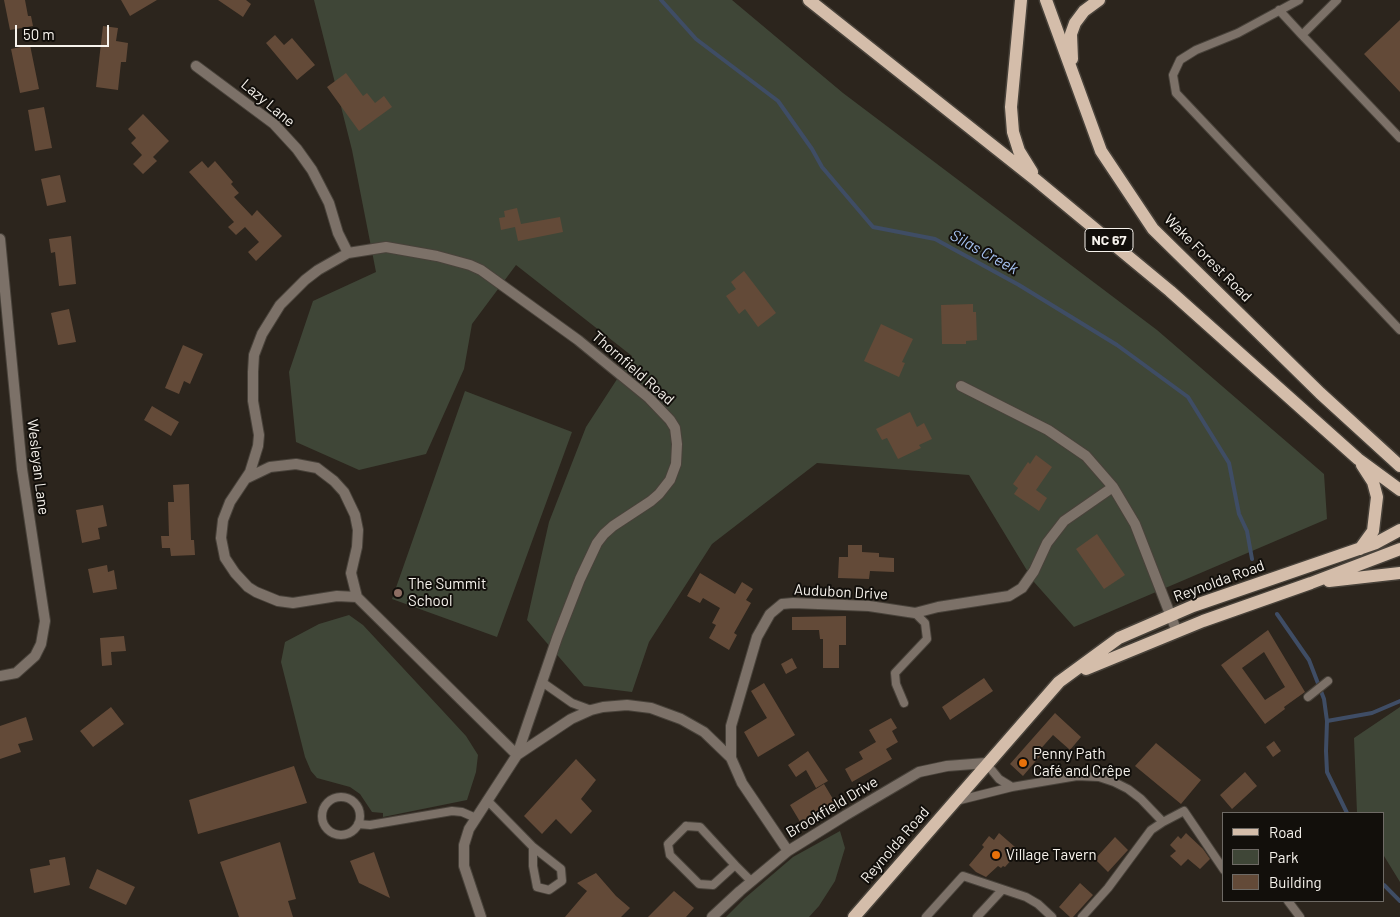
<!DOCTYPE html>
<meta charset="utf-8">
<style>
body{margin:0}
#map{position:relative;width:1400px;height:917px;overflow:hidden;background:#2c251d;font-family:Barlow,sans-serif}
canvas{display:block}
.legend{position:absolute;left:1222px;top:812px;width:162px;height:90px;box-sizing:border-box;background:#120f0b;border:1px solid #6e6a65;margin:0;padding:6px 9px;list-style:none;font-size:15px;color:#f7f3ed}
.legend li{display:flex;align-items:center;gap:10px;height:25px}
.legend b{width:25px;border:1px solid #6e6a65}
.scale{position:absolute;left:15px;top:25px;width:94px;height:22px;box-sizing:border-box;border:2px solid #f7f3ed;border-top:0;padding-left:6px;font-size:15px;line-height:18px;white-space:nowrap;color:#f7f3ed;-webkit-text-stroke:4px #120f0b;paint-order:stroke}
</style>
<div id="map">
<canvas width="1400" height="917"></canvas>
<ul class="legend">
<li><b style="height:6px;background:#d4bdaa"></b>Road</li>
<li><b style="height:14px;background:#3f4637"></b>Park</li>
<li><b style="height:14px;background:#634a38"></b>Building</li>
</ul>
<div class="scale">50 m</div>
</div>
<script>
const g = document.querySelector('canvas').getContext('2d');
g.lineJoin = 'round';
function fillPath(path, color) {
  g.fillStyle = color;
  g.fill(path, 'evenodd');
}
function shape(rows) {
  const path = new Path2D();
  for (const r of rows) {
    if (r.length === 3) {
      path.moveTo(r[0] + r[2], r[1]);
      path.arc(r[0], r[1], r[2], 0, 2 * Math.PI);
      continue;
    }
    path.moveTo(r[0], r[1]);
    for (let i = 2; i < r.length; i += 2) path.lineTo(r[i], r[i + 1]);
  }
  return path;
}
function stroke(path, color, width, dash) {
  g.strokeStyle = color;
  g.lineWidth = width;
  g.lineCap = dash ? 'butt' : 'round';
  g.setLineDash(dash || []);
  g.stroke(path);
}
function drawText(font, color, halo, rows, align = 'center') {
  g.font = font + ' Barlow,sans-serif';
  g.lineWidth = 4;
  g.setLineDash([]);
  g.textBaseline = 'middle';
  g.strokeStyle = halo;
  g.fillStyle = color;
  for (const [text, x, y, turn = 0] of rows) {
    g.save();
    g.translate(x, y);
    g.rotate((+turn || 0) * Math.PI / 180);
    g.textAlign = isNaN(turn) ? turn : align;
    if (halo) g.strokeText(text, 0, 0);
    g.fillText(text, 0, 0);
    g.restore();
  }
}
fillPath(shape([
 [314,0,732,0,843,93,1157,330,1324,474,1327,519,1074,627,1034,582,969,475,817,463,712,544,649,642,632,692,584,686,527,620,549,522,586,427,632,356,516,265,472,324,464,369,426,454,359,470,296,442,289,372,313,301,376,272,352,150],
 [465,391,572,432,497,637,392,599],
 [349,615,363,625,442,710,466,736,478,755,476,772,467,800,383,817,383,813,372,812,360,794,350,787,317,778,311,771,305,757,281,662,285,642,319,624],
 [1400,707,1400,882,1384,856,1384,813,1357,813,1354,738],
 [840,831,845,848,835,881,819,906,809,917,726,917,745,898,793,857]
]), '#3f4637');
stroke(shape([
 [661,0,696,39,778,101,812,149,822,167,873,227,935,239,1019,285,1117,345,1188,397,1229,463,1239,514,1247,531,1252,559],
 [1277,614,1309,660,1324,699,1327,721,1326,751,1327,772,1347,813],
 [1327,721,1372,713,1400,701],
 [1384,885,1400,901]
]), '#3f4d65', 4);
fillPath(shape([
 [4,0,25,0,28,16,31,16,33,26,10,30],
 [121,0,157,0,130,16],
 [218,0,246,0,251,4,243,17],
 [1400,20,1400,92,1364,54],
 [103,26,118,28,116,41,128,43,126,62,121,62,118,90,96,87],
 [275,35,284,45,292,38,315,65,297,80,266,43],
 [30,45,39,89,20,93,11,49],
 [346,73,363,96,367,93,375,103,384,96,392,107,359,131,327,87],
 [44,107,52,148,35,151,28,110],
 [143,114,169,141,153,157,157,161,143,174,133,164,142,155,131,143,136,138,128,129],
 [202,161,208,168,215,161,233,182,231,184,239,193,234,197,252,216,257,210,282,236,256,261,248,252,259,242,245,227,236,235,228,227,234,222,189,172],
 [60,175,66,202,47,206,41,179],
 [517,208,521,224,560,217,563,232,518,241,515,227,501,230,499,218,505,217,504,211],
 [71,236,76,284,59,286,55,252,51,253,49,239],
 [744,271,776,313,758,327,745,309,739,314,726,296,736,289,731,282],
 [973,304,973,312,976,312,977,340,966,341,966,344,942,344,941,305],
 [69,309,76,342,58,345,51,313],
 [881,324,913,339,902,362,905,363,899,377,864,361],
 [183,345,203,354,190,384,184,381,179,394,165,388],
 [152,406,179,422,171,436,144,420],
 [910,412,917,427,924,423,932,439,919,445,921,448,898,459,887,438,882,440,876,429],
 [1036,455,1052,467,1036,490,1047,498,1039,511,1014,494,1018,488,1013,484,1028,462,1030,464],
 [189,484,191,540,194,540,195,555,171,556,170,548,162,548,161,536,169,536,168,502,174,502,173,485],
 [103,505,107,526,98,528,100,539,82,543,76,510],
 [1097,534,1125,575,1104,589,1076,549],
 [848,545,862,545,862,552,879,553,879,557,894,558,894,572,870,571,869,579,838,578,839,557,848,557],
 [107,565,108,572,114,570,117,589,93,593,88,569],
 [700,573,735,594,742,582,753,589,746,600,751,603,734,633,737,635,729,650,709,638,716,625,712,623,720,608,703,598,700,603,687,596],
 [846,616,846,645,839,645,839,668,823,668,823,639,820,639,819,630,792,630,792,617],
 [1268,630,1305,692,1284,707,1285,709,1265,724,1221,665],
 [1264,652,1285,687,1265,700,1242,668],
 [124,636,126,651,111,652,112,665,102,666,100,638],
 [792,658,797,668,786,674,781,664],
 [984,678,993,691,950,720,942,707],
 [764,683,795,735,758,757,744,732,767,718,751,691],
 [111,707,124,724,93,747,80,731],
 [1055,713,1081,737,1070,750,1053,735,1037,753,1040,756,1023,776,1010,764],
 [26,717,33,740,18,744,21,752,0,759,0,726],
 [891,718,897,728,892,731,898,742,886,749,892,759,852,782,845,769,863,759,859,752,876,742,869,730],
 [1274,741,1281,751,1273,757,1266,747],
 [1156,743,1201,780,1181,804,1135,766],
 [808,751,828,781,816,788,806,770,796,777,788,765],
 [576,759,596,780,581,799,592,811,571,834,556,819,542,834,524,816],
 [294,766,307,803,198,834,189,800],
 [1245,772,1257,786,1232,809,1220,795],
 [824,784,836,804,802,825,790,805],
 [999,833,1015,847,1010,854,1014,857,1005,867,1003,866,1001,868,998,866,986,877,976,872,969,865,984,847,982,845,989,836,994,840],
 [1186,833,1203,849,1210,859,1200,869,1188,859,1181,866,1170,856,1176,851,1170,845,1178,836,1181,839],
 [1115,837,1128,850,1108,872,1095,859],
 [280,842,296,899,288,901,293,917,239,917,220,862],
 [374,852,390,898,359,883,350,861],
 [65,857,70,885,34,893,30,869,50,865,49,860],
 [97,869,135,887,126,905,89,888],
 [596,873,616,896,630,908,621,917,565,917,587,891,577,883],
 [1080,883,1093,895,1073,917,1070,917,1059,907],
 [674,891,694,908,686,917,648,917]
]), '#634a38');
const lane = shape([
 [1299,0,1238,33,1196,50,1180,60,1173,75,1176,93,1400,330],
 [1337,0,1302,35,1400,138],
 [1279,10,1302,35],
 [542,682,572,703,591,710],
 [1308,697,1328,681],
 [904,703,896,684,895,673,927,639,925,623,915,613],
 [986,763,999,779,1012,787],
 [341,816,19],
 [487,800,533,847,533,866,537,887,549,890,562,881,561,869,533,847],
 [956,801,1012,787,1077,776,1099,777,1114,782,1128,789,1141,799,1163,822,1151,830,1108,888,1082,917],
 [1163,822,1184,811,1224,870],
 [358,824,370,825,452,811,462,812,476,818],
 [686,826,700,827,735,865,713,885,699,884,670,855,668,844,686,826],
 [735,865,751,881],
 [1288,901,1300,917],
 [926,917,963,876,1026,897,1038,904,1052,917],
 [977,917,1002,890]
]);
const street = shape([
 [196,66,274,124,297,149,312,170,329,203,338,233,348,253],
 [0,239,22,469,45,621,41,644,35,656,16,673,0,676],
 [386,247,437,256,470,265,481,270,578,340,649,398,670,420,675,428,677,444,676,464,670,480,659,494,651,501,613,526,604,534,597,543,580,579,557,638,517,755,357,597,337,596,293,603,278,601,256,592,248,587,235,573,225,558,221,538,223,520,230,502,250,472,258,446,259,435,253,401,253,372,254,355,262,334,280,305,305,280,318,270,348,253,386,247],
 [961,386,1048,430,1086,456,1113,487],
 [247,478,270,467,296,464,317,468,334,481,344,492,355,515,358,530,357,547,351,573,357,597],
 [731,758,731,726,757,637,770,614,782,604,793,603,869,606,915,613,938,607,1009,596,1022,588,1034,571,1047,543,1064,521,1113,487,1135,524,1177,632],
 [481,917,464,866,464,845,469,829,517,755,571,719,591,710,603,707,627,705,651,708,681,719,704,732,731,758,742,783,788,851],
 [712,917,740,891,788,851,846,815,919,772,947,766,986,763]
]);
const primary = shape([
 [809,0,1036,180,1170,291,1358,459,1400,490],
 [1021,0,1011,107,1013,132,1019,151,1032,172],
 [1046,0,1101,151,1153,229,1320,393,1400,466],
 [1072,59,1071,34,1075,23,1084,11,1099,0],
 [1360,549,1373,531,1377,497,1373,482,1362,465],
 [1329,581,1400,573],
 [1086,669,1203,621,1311,583,1400,549],
 [854,917,1059,682,1119,638,1193,606,1376,543,1400,530]
]);
stroke(lane, '#48423a', 10);
stroke(street, '#48423a', 12);
stroke(primary, '#48423a', 15);
stroke(lane, '#7c7168', 8);
stroke(street, '#7c7168', 10);
stroke(primary, '#d4bdaa', 12);
for (const [x, y, r, color] of [
 [398,593,5,"#8d6e63"],
 [1023,763,5,"#e8710a"],
 [996,855,5,"#e8710a"]
]) {
  const dot = new Path2D();
  dot.arc(x, y, r, 0, 2 * Math.PI);
  g.fillStyle = color;
  g.fill(dot);
  stroke(dot, '#120f0b', 2);
}
for (const [x, y, w] of [
 [1109,240,48]
]) {
  const box = new Path2D();
  box.roundRect(x - w / 2, y - 11.5, w, 23, 4);
  g.fillStyle = '#120f0b';
  g.fill(box);
  stroke(box, '#f7f3ed', 1);
}
drawText('bold 14px', '#f7f3ed', null, [
 ["NC 67",1109,240]
]);
drawText('15px', '#f7f3ed', '#120f0b', [
 ["Lazy Lane",268,103,40],
 ["Wake Forest Road",1208,258,45],
 ["Thornfield Road",633,368,41],
 ["Wesleyan Lane",38,467,83],
 ["Reynolda Road",1219,581,-20],
 ["Audubon Drive",841,592,3],
 ["Brookfield Drive",832,807,-31],
 ["Reynolda Road",895,845,-49]
]);
drawText('15px', '#f7f3ed', '#120f0b', [
 ["The Summit",408,584],
 ["School",408,601],
 ["Penny Path",1033,754],
 ["Café and Crêpe",1033,771],
 ["Village Tavern",1006,855]
], 'left');
drawText('italic 16px', '#a5c1f0', '#120f0b', [
 ["Silas Creek",984,252,29]
]);
</script>
